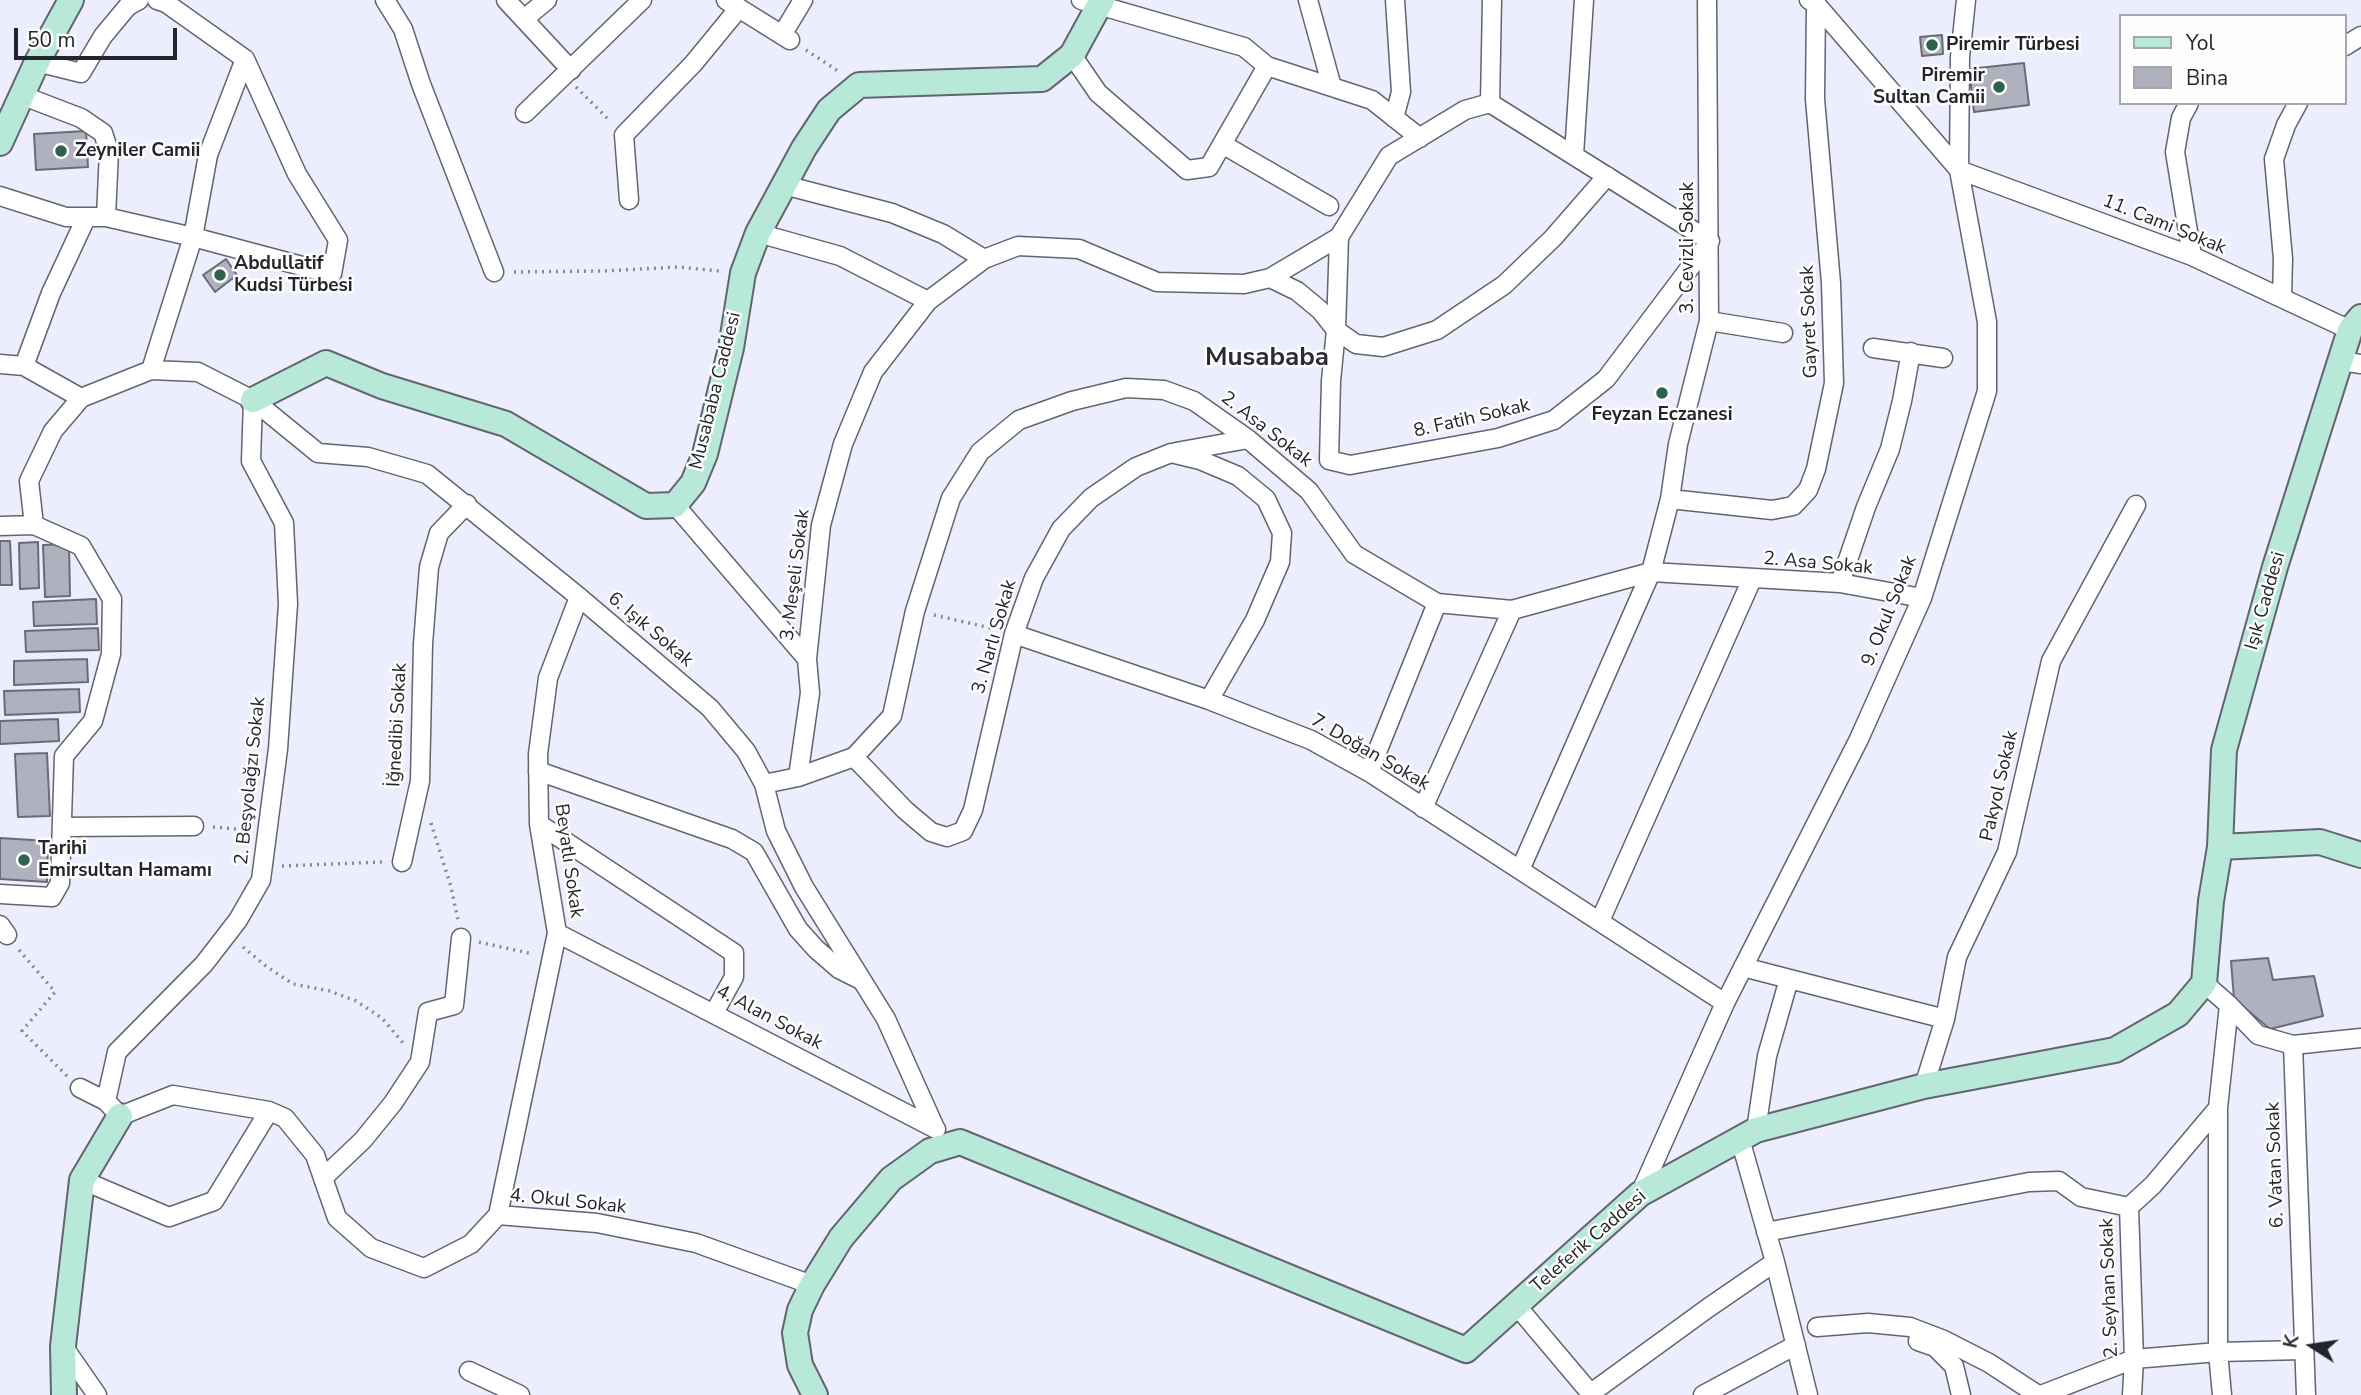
<!DOCTYPE html>
<meta charset="utf-8">
<style>
body{margin:0}
#map{position:relative;width:2361px;height:1395px;overflow:hidden;background:#edeefd;font-family:"Nunito Sans",sans-serif}
canvas{display:block}
.legend{position:absolute;left:2119px;top:14px;width:228px;height:91px;box-sizing:border-box;background:#fdfdfd;border:2px solid #a6a7a9;margin:0;padding:9px 12px;list-style:none;font-size:21px;color:#24252a}
.legend li{display:flex;align-items:center;gap:14px;height:35px}
.legend b{width:35px;border:2px solid #a6a7a9}
.north{position:absolute;left:2277px;top:1311px;width:70px;height:70px;-webkit-text-stroke:5px #fdfdfd;paint-order:stroke;rotate:282deg;font-size:19px;font-weight:700;line-height:28px;text-align:center;color:#24252a}
.north::after{content:'';display:block;margin:auto;width:24px;height:32px;background:#24252a;clip-path:polygon(50% 0,100% 100%,50% 72%,0 100%)}
.scale{position:absolute;left:14px;top:28px;width:163px;height:32px;box-sizing:border-box;border:4px solid #24252a;border-top:0;padding-left:9px;font-size:21px;line-height:24px;white-space:nowrap;color:#24252a;-webkit-text-stroke:5px #fdfdfd;paint-order:stroke}
</style>
<div id="map">
<canvas width="2361" height="1395"></canvas>
<ul class="legend">
<li><b style="height:9px;background:#b8e9d8"></b>Yol</li>
<li><b style="height:19px;background:#b0b1be"></b>Bina</li>
</ul>
<div class="north">K</div>
<div class="scale">50 m</div>
</div>
<script>
const g = document.querySelector('canvas').getContext('2d');
g.lineJoin = 'round';
function fillPath(path, color) {
  g.fillStyle = color;
  g.fill(path, 'evenodd');
}
function shape(rows) {
  const path = new Path2D();
  for (const r of rows) {
    path.moveTo(r[0], r[1]);
    for (let i = 2; i < r.length; i += 2) path.lineTo(r[i], r[i + 1]);
  }
  return path;
}
function stroke(path, color, width, dash) {
  g.strokeStyle = color;
  g.lineWidth = width;
  g.lineCap = dash ? 'butt' : 'round';
  g.setLineDash(dash || []);
  g.stroke(path);
}
function drawText(font, color, halo, rows, align = 'center') {
  g.font = font + ' "Nunito Sans",sans-serif';
  g.lineWidth = 5;
  g.setLineDash([]);
  g.textBaseline = 'middle';
  g.strokeStyle = halo;
  g.fillStyle = color;
  for (const [text, x, y, turn = 0] of rows) {
    g.save();
    g.translate(x, y);
    g.rotate((+turn || 0) * Math.PI / 180);
    g.textAlign = isNaN(turn) ? turn : align;
    if (halo) g.strokeText(text, 0, 0);
    g.fillText(text, 0, 0);
    g.restore();
  }
}
const building = shape([
 [1942,35,1943,54,1922,56,1920,37,1942,35],
 [2024,63,2029,105,1974,112,1969,69,2024,63],
 [86,131,88,167,36,170,34,134,86,131],
 [226,259,237,275,215,292,203,275,226,259],
 [0,541,10,541,12,585,0,585,0,541],
 [38,542,39,588,20,589,19,543,38,542],
 [69,544,70,596,45,597,43,545,69,544],
 [96,599,97,624,34,626,33,602,96,599],
 [98,628,99,650,26,652,25,631,98,628],
 [87,659,88,682,14,685,14,661,87,659],
 [79,689,80,712,5,715,4,691,79,689],
 [58,719,59,741,0,744,0,721,58,719],
 [47,753,50,816,18,817,15,754,47,753],
 [0,838,48,841,47,882,0,879,0,838],
 [2268,958,2273,980,2314,976,2323,1016,2270,1029,2234,999,2231,961,2268,958]
]);
fillPath(building, '#b0b1be');
stroke(building, '#6a6b78', 2);
const street = shape([
 [385,0,403,29,421,84,494,272],
 [506,0,571,70],
 [726,0,790,40],
 [1081,0,1244,47,1267,66,1372,100,1420,138],
 [1308,0,1332,87],
 [1809,0,1816,4,1959,170,2192,256,2350,330],
 [524,19,547,0],
 [782,35,803,0],
 [2345,46,2361,36],
 [1072,55,1098,93,1187,170,1209,167,1267,66],
 [37,62,81,73,103,36,128,6,139,0],
 [21,95,81,118,103,133,109,151,106,217],
 [1490,103,1492,0],
 [2189,103,2181,118,2175,152,2192,256],
 [525,113,642,0],
 [1394,118,1401,92,1395,0],
 [1222,144,1329,206],
 [1574,155,1584,0],
 [784,185,892,213,943,234,984,259],
 [0,196,66,217,106,217,193,237,332,274,338,240,297,174,245,59,166,3,157,0],
 [629,200,624,135,693,64,739,8],
 [758,233,840,256,928,301],
 [1339,237,1336,330,1331,381,1329,460,1350,465,1498,438,1554,420,1606,379,1710,241,1490,103],
 [1270,278,1297,291,1320,310,1336,330,1356,344,1383,347,1437,330,1504,285,1553,238,1607,176],
 [2282,298,2283,259,2274,159,2286,125,2298,103],
 [1709,321,1783,333],
 [1873,348,1943,358],
 [2341,361,2361,364],
 [0,364,24,366,81,398],
 [24,366,51,293,86,218],
 [151,370,198,372,253,400,318,453,368,457,427,474,579,597,710,708,746,751,764,784,776,831,804,887,886,1019,935,1128],
 [253,400,251,461,284,523,288,604,278,749,261,880,238,920,204,964,117,1052,106,1101,120,1116,173,1095,269,1111,285,1118,315,1155,337,1218,371,1248,424,1268,471,1244,498,1215,597,1223,696,1243,812,1285],
 [1176,452,1248,439],
 [1670,499,1772,510,1793,506,1808,490,1816,469,1834,383,1831,283,1815,99,1816,4],
 [675,505,807,659,810,693,798,777],
 [0,526,34,525],
 [1840,583,1866,507,1890,449,1902,401,1911,352],
 [1014,634,1209,700,1311,740,1369,772,1725,1003],
 [807,659,821,525,843,444,873,372,928,301,984,259,1018,246,1079,249,1157,282,1244,284,1270,278,1339,237,1389,156,1465,110,1490,103],
 [854,757,905,810,931,832,947,837,963,831,973,810,1014,634,1034,578,1061,529,1091,498,1136,467,1171,453,1200,460,1238,476,1266,499,1282,533,1280,562,1255,620,1209,700],
 [538,771,732,839,754,852,798,929,816,949,839,969,861,980],
 [1369,772,1437,603],
 [764,784,798,777,854,757,892,716,915,611,951,498,980,452,1019,420,1072,401,1126,388,1164,390,1194,401,1248,439,1309,491,1354,554,1437,603,1512,610,1651,572,1840,583,1922,598],
 [1423,808,1512,610],
 [539,824,734,953,734,977,714,1013],
 [63,827,194,826],
 [402,862,420,781,423,644,429,567,439,533,467,504],
 [1520,870,1651,572,1670,499,1678,444,1709,321,1707,0],
 [0,894,52,897,60,883,64,756,93,721,111,654,112,599,81,546,34,525,29,481,53,431,81,398,151,370,193,237,208,155,245,59],
 [1600,921,1752,579],
 [0,925,7,935],
 [557,933,936,1129],
 [1743,967,1945,1019],
 [2204,983,2229,1005,2258,1035,2293,1045,2306,1395],
 [2293,1045,2361,1038],
 [1924,1086,1945,1019,1957,957,2007,852,2051,661,2136,505],
 [80,1088,106,1101],
 [2218,1108,2218,1352,2222,1395],
 [1756,1130,1767,1056,1789,979],
 [1740,1139,1775,1262,1808,1395],
 [323,1178,363,1140,393,1103,420,1062,428,1012,454,1005,461,938],
 [82,1180,169,1217,214,1201,269,1111],
 [1640,1194,1725,1003,1859,739,1922,598,1987,391,1987,322,1959,170,1960,57,1966,0],
 [498,1215,557,933,539,824,538,754,548,678,579,597],
 [1766,1232,2029,1182,2059,1181,2081,1197,2129,1207],
 [1516,1305,1592,1395],
 [1817,1327,1868,1323,1910,1327,1944,1340,1989,1363,2038,1395],
 [1918,1341,1935,1347,1954,1366,1961,1395],
 [63,1346,97,1395],
 [469,1371,520,1395],
 [1591,1393,1708,1308,1775,1262],
 [1703,1395,1796,1345],
 [2041,1395,2134,1359,2218,1352,2303,1350],
 [2132,1395,2134,1359,2129,1207,2153,1185,2218,1108,2229,1005]
]);
const secondary = shape([
 [0,143,37,62,71,0],
 [253,400,326,363,382,386,506,424,646,506,675,505,693,483,705,454,731,348,743,273,758,233,804,148,829,110,859,85,1042,79,1072,55,1102,0],
 [2220,847,2224,750,2275,567,2350,330,2361,317],
 [64,1395,63,1346,82,1180,120,1116],
 [815,1395,800,1365,795,1333,800,1310,812,1285,841,1238,891,1179,930,1151,960,1142,1466,1350,1640,1194,1756,1130,1924,1086,2115,1050,2178,1014,2204,983,2211,901,2220,847,2320,842,2361,855]
]);
stroke(street, '#636470', 21);
stroke(secondary, '#636470', 28);
stroke(shape([
 [806,50,841,73],
 [576,87,610,121],
 [514,272,604,271,679,267,719,271],
 [934,615,995,629],
 [431,823,451,887,458,920],
 [213,827,248,830],
 [282,866,383,862],
 [479,942,533,954],
 [243,947,267,967,293,984,330,991,356,1001,382,1018,403,1043],
 [19,950,55,992,22,1031,67,1076]
]), '#878892', 3.5, [2, 5]);
stroke(street, '#fff', 18);
stroke(secondary, '#b8e9d8', 24);
for (const [x, y, r, color] of [
 [1932,45,7,"#2c634a"],
 [1999,87,7,"#2c634a"],
 [61,151,7,"#2c634a"],
 [220,275,7,"#2c634a"],
 [1662,393,7,"#2c634a"],
 [24,860,7,"#2c634a"]
]) {
  const dot = new Path2D();
  dot.arc(x, y, r, 0, 2 * Math.PI);
  g.fillStyle = color;
  g.fill(dot);
  stroke(dot, '#fdfdfd', 2.5);
}
drawText('bold 19px', '#24252a', '#fdfdfd', [
 ["Piremir Türbesi",1946,45],
 ["Piremir",1985,76,"right"],
 ["Sultan Camii",1985,98,"right"],
 ["Zeyniler Camii",75,151],
 ["Abdullatif",234,264],
 ["Kudsi Türbesi",234,286],
 ["Feyzan Eczanesi",1662,415,"center"],
 ["Tarihi",38,849],
 ["Emirsultan Hamamı",38,871]
], 'left');
drawText('19px', '#24252a', '#fdfdfd', [
 ["11. Cami Sokak",2164,225,22],
 ["3. Cevizli Sokak",1688,248,-90],
 ["Gayret Sokak",1810,322,-92],
 ["Musababa Caddesi",716,391,-76],
 ["8. Fatih Sokak",1472,419,-13],
 ["2. Asa Sokak",1266,430,38],
 ["2. Asa Sokak",1818,564,5],
 ["3. Meşeli Sokak",796,575,-83],
 ["Işık Caddesi",2266,601,-74],
 ["9. Okul Sokak",1890,611,-68],
 ["6. Işık Sokak",650,630,40],
 ["3. Narlı Sokak",995,637,-74],
 ["İğnedibi Sokak",398,725,-87],
 ["7. Doğan Sokak",1370,753,30],
 ["2. Beşyolağzı Sokak",251,781,-84],
 ["Pakyol Sokak",2000,786,-77],
 ["Beyatlı Sokak",568,861,82],
 ["4. Alan Sokak",769,1018,28],
 ["6. Vatan Sokak",2276,1165,-92],
 ["4. Okul Sokak",568,1202,6],
 ["Teleferik Caddesi",1589,1242,-41],
 ["2. Seyhan Sokak",2110,1288,-92]
]);
drawText('bold 26px', '#2b2b36', '#fdfdfd', [
 ["Musababa",1267,359]
]);
</script>
